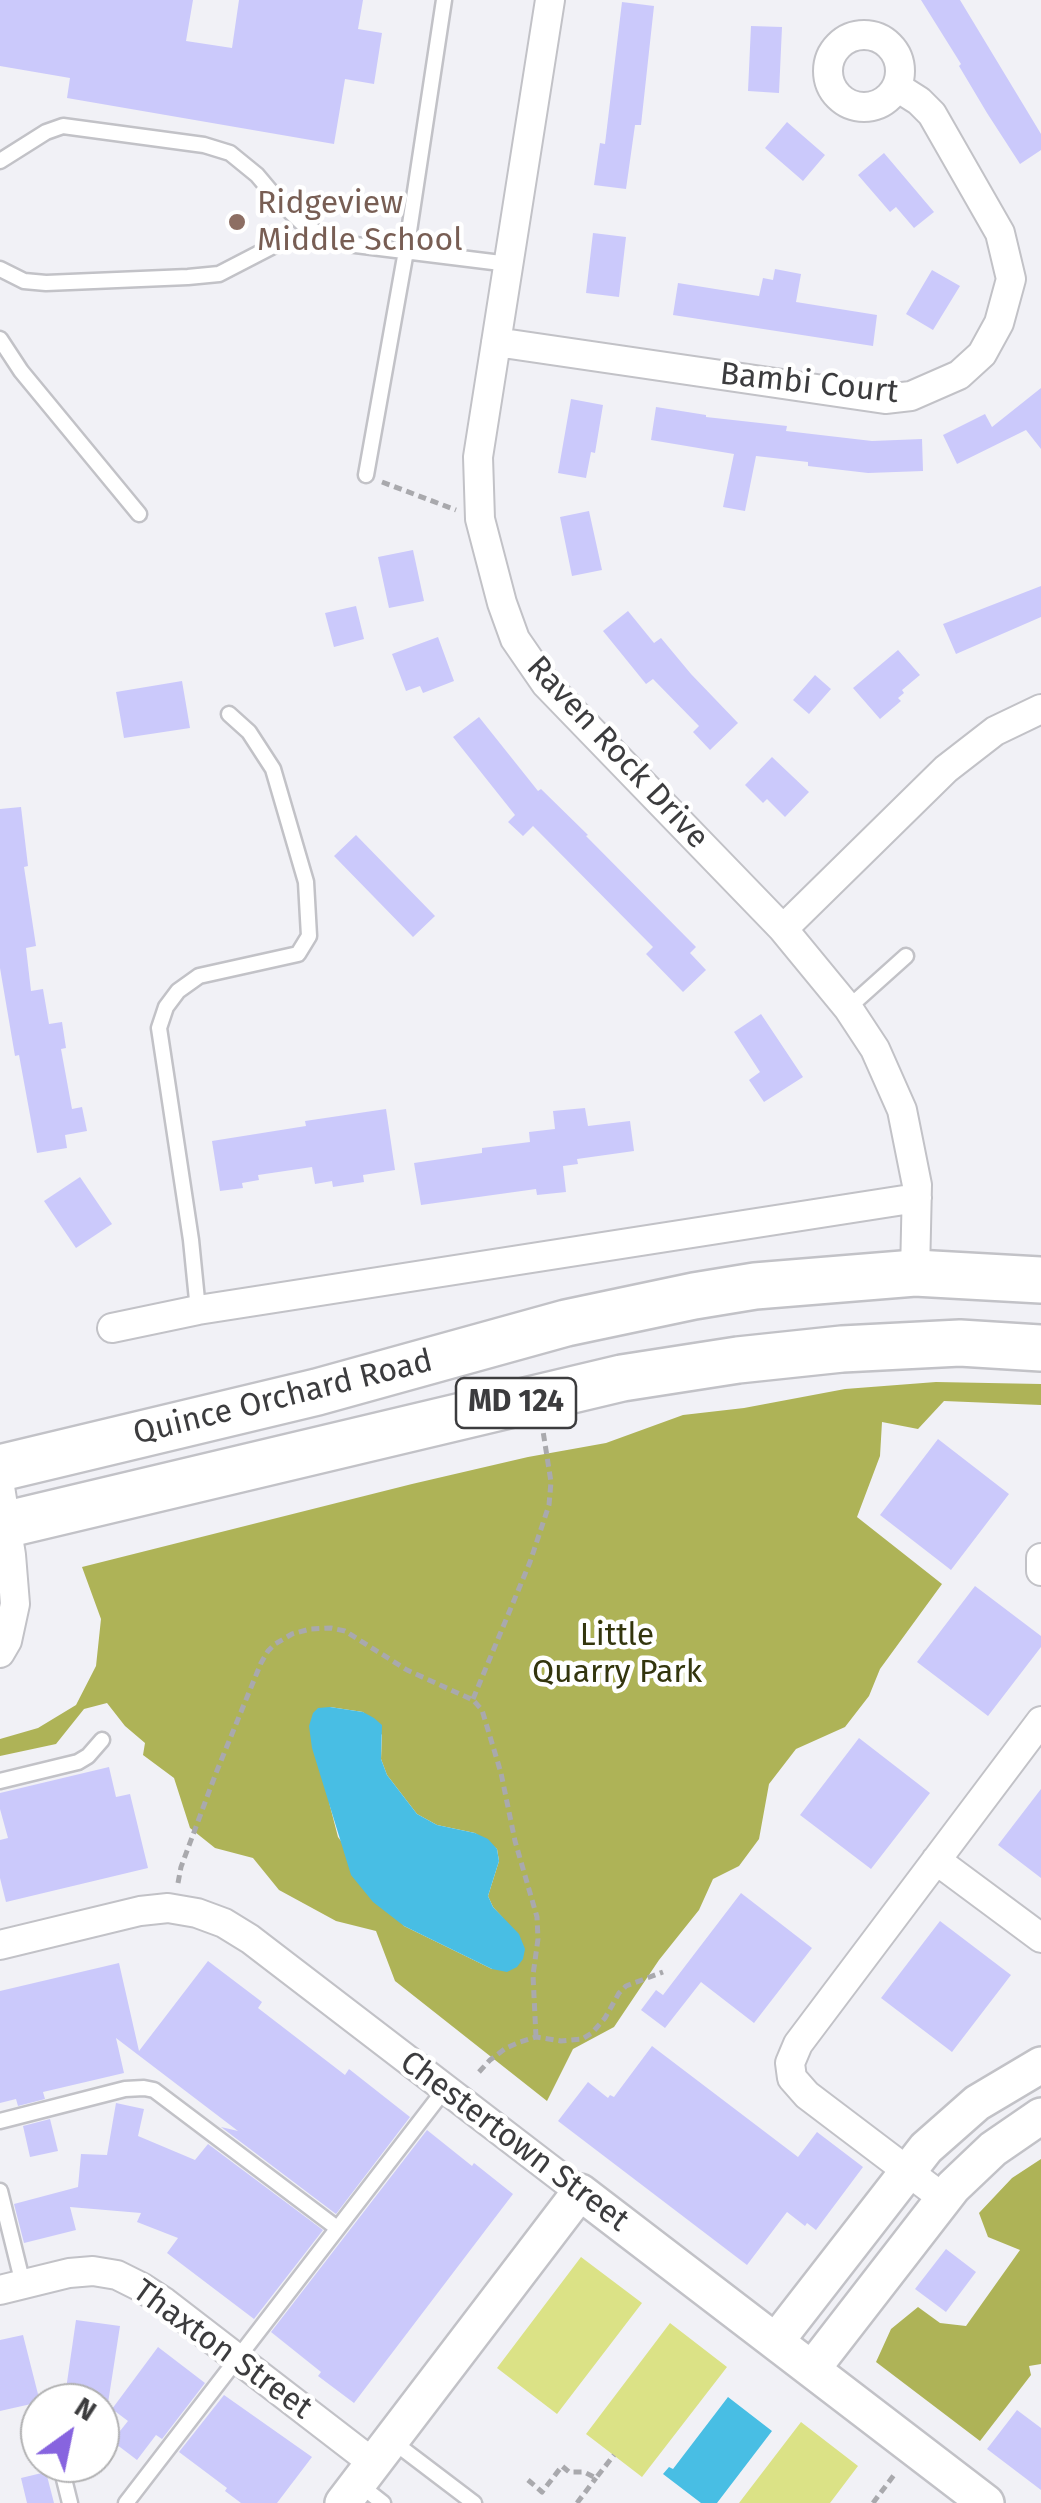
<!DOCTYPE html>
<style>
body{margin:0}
#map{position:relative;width:1041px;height:2503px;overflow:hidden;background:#f1f1f6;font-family:"Fira Sans",sans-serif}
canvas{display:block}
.north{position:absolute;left:20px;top:2383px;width:100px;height:100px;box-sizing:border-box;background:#fff;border:2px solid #b1b1b2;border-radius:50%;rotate:33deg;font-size:28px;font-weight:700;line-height:40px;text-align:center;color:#3c3c3e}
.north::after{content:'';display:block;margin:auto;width:35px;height:45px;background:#8764df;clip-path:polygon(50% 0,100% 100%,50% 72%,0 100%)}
</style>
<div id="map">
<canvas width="1041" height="2503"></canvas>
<div class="north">N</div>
</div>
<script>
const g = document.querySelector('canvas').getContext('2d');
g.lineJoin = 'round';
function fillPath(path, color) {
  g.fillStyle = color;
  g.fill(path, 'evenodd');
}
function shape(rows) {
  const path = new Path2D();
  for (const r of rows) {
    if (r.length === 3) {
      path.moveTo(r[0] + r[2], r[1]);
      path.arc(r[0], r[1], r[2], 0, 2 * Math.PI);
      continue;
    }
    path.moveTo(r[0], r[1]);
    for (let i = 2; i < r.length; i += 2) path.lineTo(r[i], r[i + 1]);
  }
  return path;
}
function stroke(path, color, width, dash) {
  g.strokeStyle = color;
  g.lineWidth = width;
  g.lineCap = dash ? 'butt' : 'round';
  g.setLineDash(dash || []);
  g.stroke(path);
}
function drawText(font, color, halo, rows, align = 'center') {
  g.font = font + ' "Fira Sans",sans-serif';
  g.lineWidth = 9;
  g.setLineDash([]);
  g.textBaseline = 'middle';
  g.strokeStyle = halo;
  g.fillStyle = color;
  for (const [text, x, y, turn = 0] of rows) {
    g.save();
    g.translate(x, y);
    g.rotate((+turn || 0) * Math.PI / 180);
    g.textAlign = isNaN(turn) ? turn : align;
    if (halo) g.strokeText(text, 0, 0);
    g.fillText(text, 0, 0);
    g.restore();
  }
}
fillPath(shape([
 [581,2257,642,2303,557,2414,497,2368],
 [670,2323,727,2367,642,2477,586,2434],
 [801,2422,858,2466,830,2503,739,2503]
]), '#dbe286');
fillPath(shape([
 [936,1382,1041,1384,1041,1405,944,1401,918,1429,882,1422,880,1456,857,1517,942,1584,880,1669,869,1696,845,1727,796,1749,769,1784,759,1839,739,1866,713,1879,699,1910,659,1960,614,2027,573,2049,547,2101,395,1981,376,1931,336,1921,279,1890,253,1858,215,1848,190,1828,174,1778,143,1755,145,1743,125,1726,107,1703,84,1709,56,1744,0,1756,0,1739,38,1728,76,1705,96,1666,101,1619,82,1567,412,1484,528,1457,606,1443,683,1415,744,1408,845,1389],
 [330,1707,363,1712,382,1735,381,1759,387,1775,417,1814,437,1825,475,1833,497,1849,499,1861,488,1896,493,1907,503,1918,492,1969,404,1926,338,1837,329,1802],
 [1041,2159,1041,2364,1029,2366,1031,2375,980,2441,876,2362,891,2329,918,2307,940,2323,966,2326,1020,2250,988,2237,979,2213,1012,2178]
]), '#aeb357');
fillPath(shape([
 [330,1707,363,1712,374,1718,382,1725,381,1759,387,1775,417,1814,437,1825,475,1833,488,1839,497,1849,499,1861,488,1896,493,1907,519,1934,525,1949,523,1959,517,1967,507,1972,492,1969,404,1926,373,1902,351,1875,312,1748,309,1726,313,1713,318,1708],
 [728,2397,772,2431,717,2503,701,2503,663,2474,669,2467,673,2469]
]), '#48bee4');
fillPath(shape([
 [0,0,193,0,186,41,232,48,239,0,363,0,358,29,382,33,374,84,345,79,334,144,67,98,70,78,0,66],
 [921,0,960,0,1041,134,1041,150,1020,164,987,113,959,66,961,64],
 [622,2,654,6,641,125,635,125,626,189,594,185,600,143,605,144],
 [751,26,782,27,779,93,748,91],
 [787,122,825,155,803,181,765,148],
 [884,153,934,212,914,228,896,207,890,212,858,175],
 [593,233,626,237,619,297,586,293],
 [775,269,801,274,796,302,877,315,873,346,673,315,678,283,759,296,763,278,773,280],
 [932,270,960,286,933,330,906,314],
 [1041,388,1041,449,1026,430,957,464,943,435,985,414,992,427],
 [571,399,603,405,595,453,591,452,586,478,558,473],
 [656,407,706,415,706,417,787,426,786,431,872,441,922,439,923,471,868,473,808,466,808,462,756,456,745,511,723,507,734,454,651,440],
 [589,511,602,570,572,576,560,517],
 [413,550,424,601,389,608,378,557],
 [1041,586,1041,617,956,654,943,624],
 [356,606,364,639,334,647,325,613],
 [628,611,654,643,661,638,691,674,738,723,710,750,693,732,699,726,653,679,646,684,603,631],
 [438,637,454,681,423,693,420,686,406,691,392,654],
 [898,650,920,675,902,690,904,693,898,698,901,701,880,719,853,688],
 [815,675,831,689,809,714,793,700],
 [182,681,190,728,124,738,116,692],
 [479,717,538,791,541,789,588,835,586,836,696,947,690,953,706,970,683,992,646,954,653,947,533,826,523,836,508,822,515,815,453,737],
 [772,757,809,792,785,817,767,799,763,803,745,785],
 [21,807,28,866,24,867,36,946,26,948,31,991,43,989,49,1024,62,1022,66,1048,61,1049,72,1109,82,1107,87,1131,65,1135,67,1148,37,1153,19,1055,15,1056,0,968,0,809],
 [356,835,435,916,413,937,334,856],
 [761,1014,803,1077,764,1102,749,1080,760,1072,734,1032],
 [585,1108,588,1126,630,1121,634,1151,577,1159,578,1164,563,1166,566,1192,537,1195,536,1189,421,1205,414,1163,482,1153,482,1148,530,1142,529,1132,555,1129,553,1111],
 [386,1109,395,1170,363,1175,364,1182,333,1187,332,1181,315,1184,312,1167,258,1175,259,1180,242,1183,243,1188,220,1191,212,1141,306,1126,305,1121],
 [80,1177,112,1224,76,1248,44,1201],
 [938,1439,1009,1494,951,1570,880,1515],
 [975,1586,1041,1636,1041,1647,988,1716,917,1662],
 [859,1738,930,1793,871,1869,800,1815],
 [109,1767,116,1797,130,1794,148,1868,6,1902,0,1878,0,1840,8,1838,0,1809,0,1793],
 [1041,1789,1041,1878,998,1845],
 [741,1893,812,1948,754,2023,701,1982,665,2028,641,2010,656,1990,663,1995],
 [940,1921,1011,1975,952,2052,881,1998],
 [208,1961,262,2002,258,2008,345,2075,349,2069,410,2117,336,2214,221,2127,238,2131,116,2038,124,2073,43,2092,45,2099,18,2106,16,2099,0,2103,0,1991,119,1963,139,2051],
 [652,2046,798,2157,817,2132,863,2167,816,2230,807,2223,805,2226,787,2212,747,2265,558,2121,588,2082,608,2098,610,2095,614,2097],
 [116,2103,144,2109,138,2136,195,2160,208,2144,323,2230,254,2319,167,2253,178,2238,137,2222,141,2213,70,2207,76,2230,24,2243,14,2204,78,2187,81,2154,107,2155],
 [50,2119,58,2151,30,2157,23,2126],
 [427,2130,472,2166,474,2163,513,2194,354,2403,318,2376,321,2372,271,2332],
 [946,2249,976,2272,946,2312,915,2289],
 [76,2320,120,2326,108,2403,64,2403],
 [23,2335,40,2402,0,2411,0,2340],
 [158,2347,205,2383,162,2439,156,2435,137,2460,112,2441,128,2421,112,2409],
 [224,2395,312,2457,277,2503,241,2503,225,2491,227,2488,179,2452],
 [1017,2410,1041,2428,1041,2490,987,2449],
 [46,2472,54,2503,27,2503,21,2478]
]), '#cbc9fb');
const service = shape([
 [0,161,46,132,63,126,204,145,230,153,257,175,278,200,305,226,329,238],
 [0,269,24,281,46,283,188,277,219,274,277,244,307,239,509,264],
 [0,339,21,371,139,514],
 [366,475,406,251,444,0],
 [848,1008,906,956],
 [198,1310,191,1240,159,1028,166,1007,178,991,199,976,298,954,309,936,306,882,273,769,249,732,229,714],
 [0,1781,78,1762,88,1756,102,1740],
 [0,2121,125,2089,144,2088,154,2090,337,2228],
 [0,2191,23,2284],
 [391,2440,474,2503],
 [60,2463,70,2503],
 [360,2485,383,2503],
 [126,2503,445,2089]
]);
const minor = shape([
 [550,0,478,457,480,519,502,603,515,639,546,684,783,929,848,1008,875,1049,902,1110,917,1185,915,1273],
 [864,71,36],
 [496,342,885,399,911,396,959,375,982,354,999,323,1011,279,1000,233,932,114,919,101,897,87],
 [783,929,946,769,995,731,1041,709],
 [112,1328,198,1310,917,1198],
 [0,1487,11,1555,15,1604,7,1641,0,1653],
 [1041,1558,1041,1571],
 [936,1860,1041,1938],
 [0,1945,140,1911,168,1908,197,1913,224,1923,250,1939,580,2192],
 [943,2198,807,2095,792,2078,790,2063,798,2044,1041,1721],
 [0,2290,69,2273,93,2271,117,2275,141,2287,164,2302,373,2463]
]);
const tertiary = shape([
 [776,2341,926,2148,977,2103,1041,2065],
 [812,2369,953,2187,993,2149,1041,2116],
 [343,2503,580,2192,986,2503]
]);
const primary = shape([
 [0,1468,317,1392,566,1323,694,1296,755,1286,915,1273,1041,1280],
 [0,1526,622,1378,738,1360,842,1349,960,1343,1041,1348]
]);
stroke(service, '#c2c2c7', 19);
stroke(minor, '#c2c2c7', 32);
stroke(tertiary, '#c2c2c7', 40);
stroke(primary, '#c2c2c7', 50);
stroke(shape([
 [382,482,456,510],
 [473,1699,530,1562,549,1505,551,1482,543,1431],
 [178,1883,181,1867,216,1773,261,1663,268,1651,275,1644,292,1634,310,1629,331,1628,345,1631,407,1670,473,1700,482,1710,501,1773,515,1841,537,1917,538,1939,533,1975,536,2037],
 [479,2072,490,2060,506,2048,520,2042,536,2037,561,2041,582,2039,592,2033,605,2018,619,1993,626,1986,663,1972],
 [528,2480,542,2492,562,2466,569,2472,584,2472,596,2478,614,2455],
 [577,2503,596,2478],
 [873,2503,894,2475]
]), '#a9a9ad', 5, [8, 5]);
stroke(service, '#fff', 14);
stroke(minor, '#fff', 28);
stroke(tertiary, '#fff', 35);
stroke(primary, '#fff', 45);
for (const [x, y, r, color] of [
 [237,222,10,"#8d6e63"]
]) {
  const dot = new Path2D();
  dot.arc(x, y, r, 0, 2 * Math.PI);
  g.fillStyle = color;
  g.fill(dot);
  stroke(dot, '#fff', 4);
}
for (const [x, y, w] of [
 [516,1403,120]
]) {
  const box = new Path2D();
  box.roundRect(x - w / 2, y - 25, w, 50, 8);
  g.fillStyle = '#fff';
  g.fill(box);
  stroke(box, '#3c3c3e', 2.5);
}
drawText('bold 30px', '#3c3c3e', null, [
 ["MD 124",516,1403]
]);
drawText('32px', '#785e54', '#fff', [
 ["Ridgeview",257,204],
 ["Middle School",257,241]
], 'left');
drawText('32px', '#3c3c3e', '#fff', [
 ["Bambi Court",809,384,6],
 ["Raven Rock Drive",617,753,47],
 ["Quince Orchard Road",283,1398,-14],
 ["Chestertown Street",514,2142,37],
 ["Thaxton Street",222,2350,36]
]);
drawText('32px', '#33350d', '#fff', [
 ["Little",617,1636],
 ["Quarry Park",617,1673]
]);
</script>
